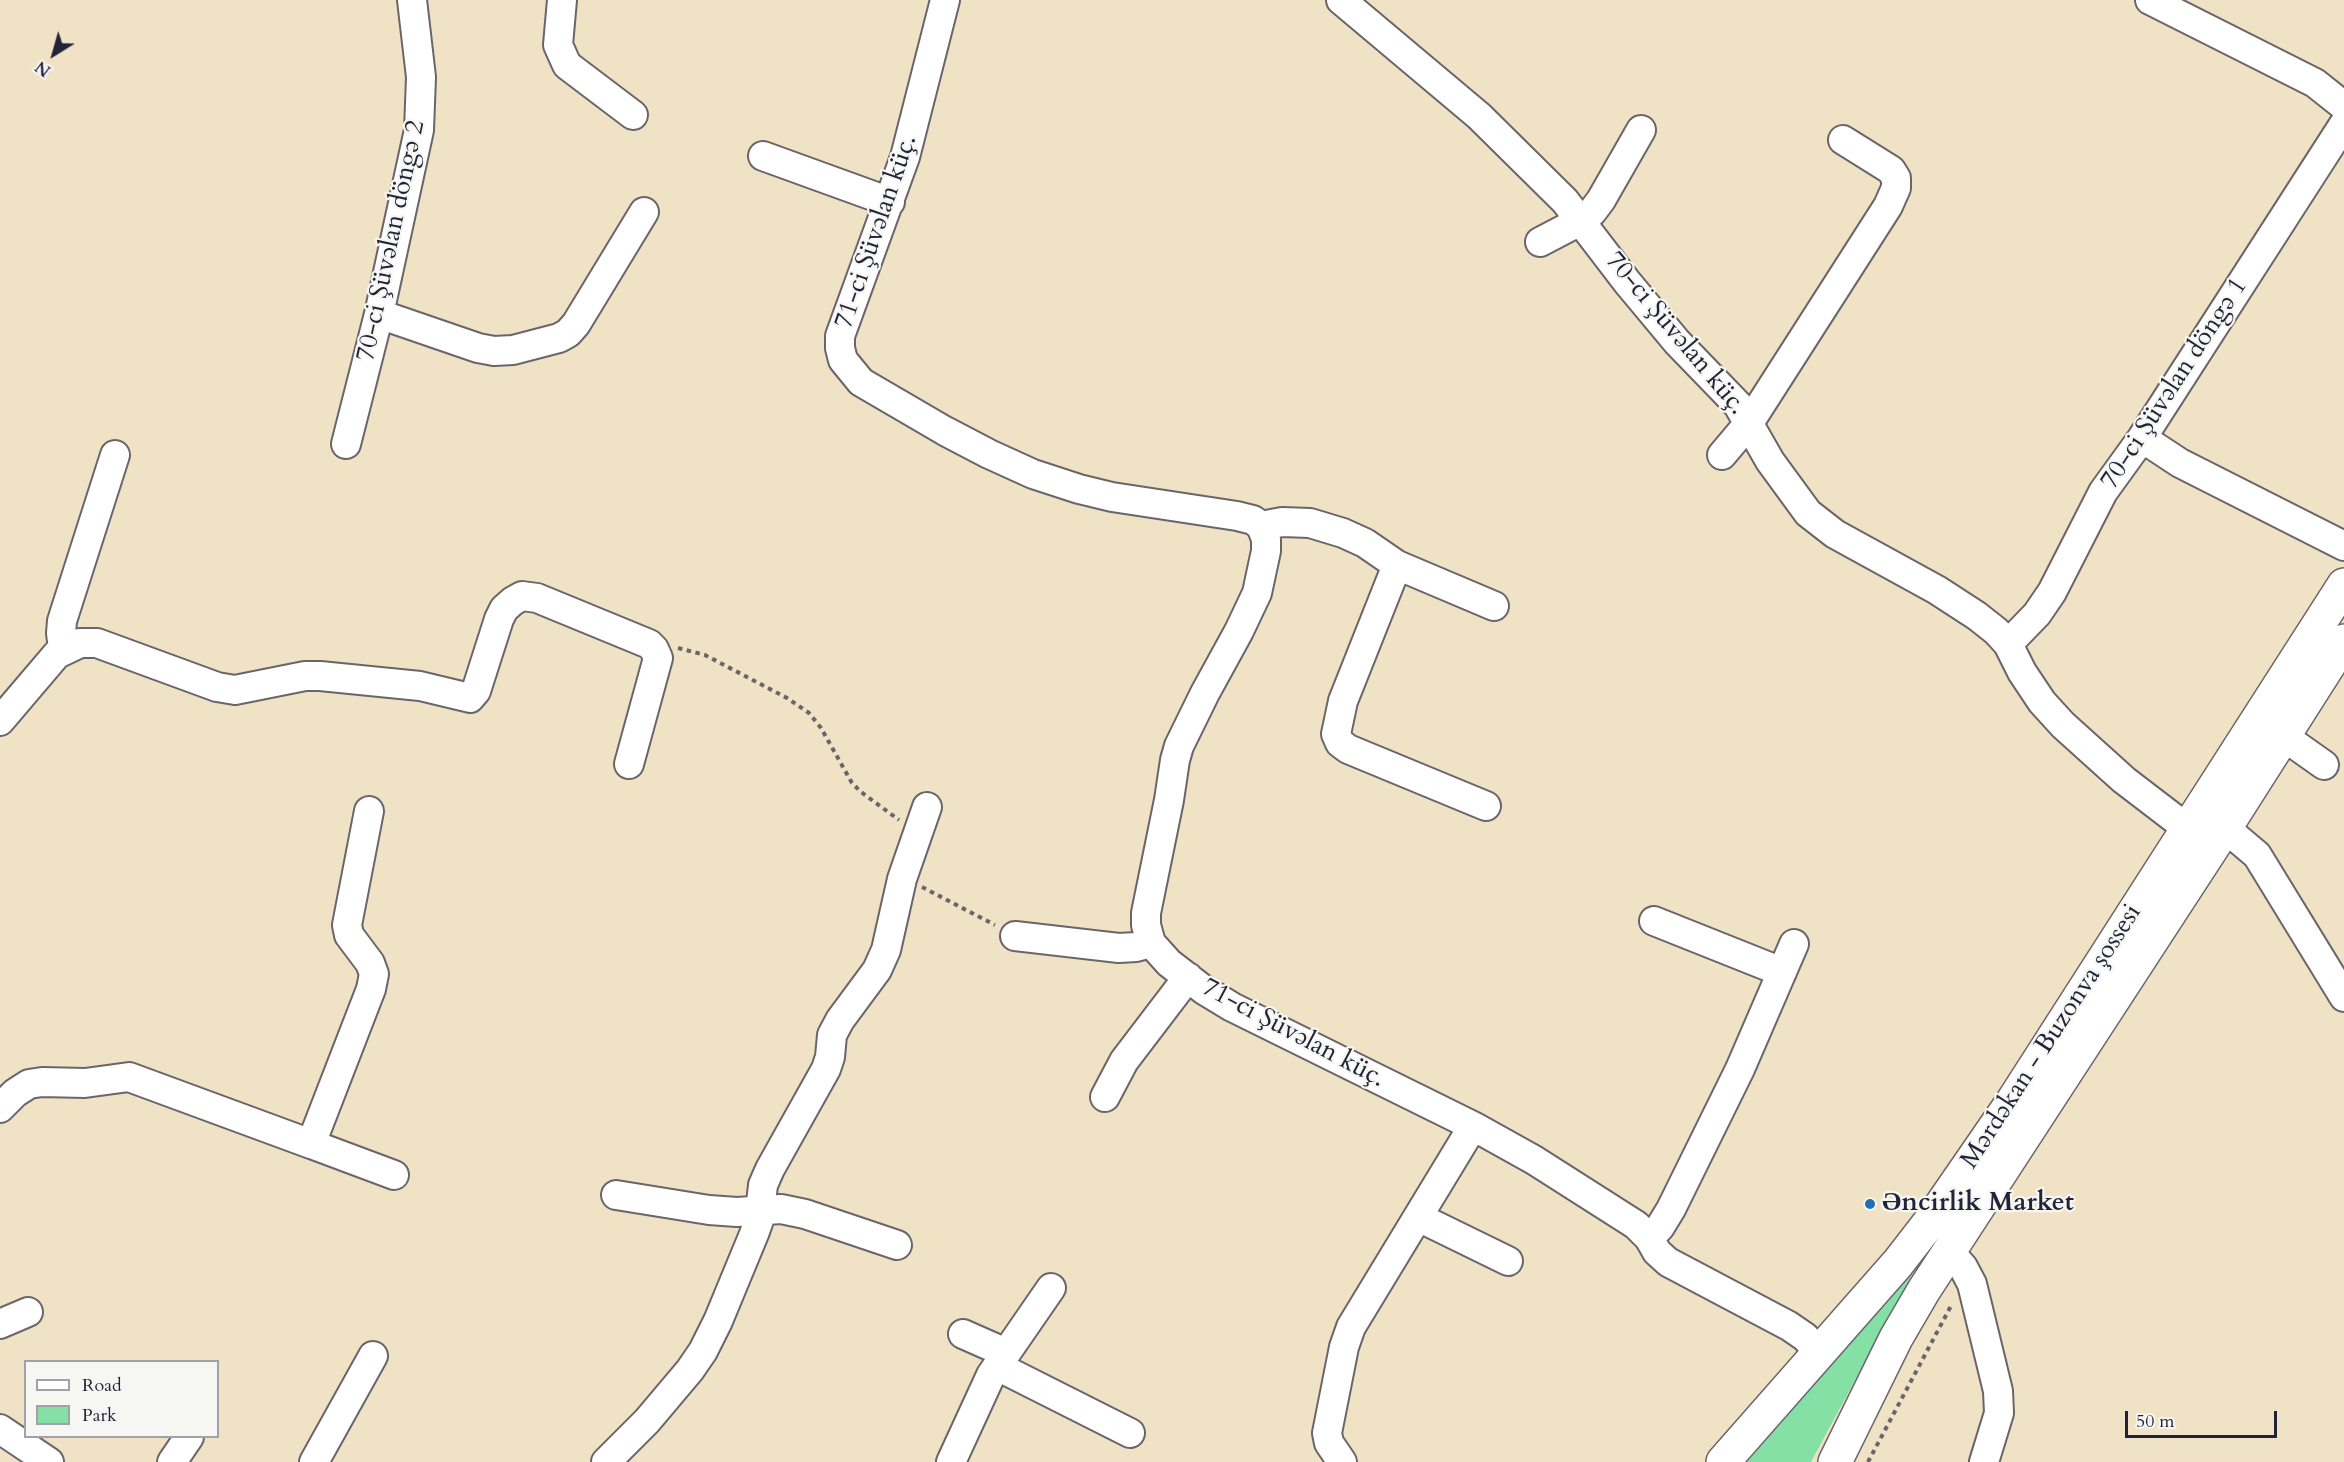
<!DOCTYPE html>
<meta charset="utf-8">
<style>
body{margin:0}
#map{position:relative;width:2344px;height:1462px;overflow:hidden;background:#f0e2c5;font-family:Cardo,serif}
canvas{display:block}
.legend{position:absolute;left:24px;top:1360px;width:195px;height:78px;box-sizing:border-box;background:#f6f6f2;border:2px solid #a1a1a9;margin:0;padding:8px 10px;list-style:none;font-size:18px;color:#22223b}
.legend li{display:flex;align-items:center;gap:12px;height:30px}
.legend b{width:30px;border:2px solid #a1a1a9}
.north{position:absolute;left:24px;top:24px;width:60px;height:60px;-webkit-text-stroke:4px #f6f6f2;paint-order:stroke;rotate:217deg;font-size:16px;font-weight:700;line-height:24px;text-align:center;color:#22223b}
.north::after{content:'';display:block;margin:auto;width:21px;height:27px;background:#22223b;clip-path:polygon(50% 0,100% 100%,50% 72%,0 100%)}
.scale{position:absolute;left:2125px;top:1411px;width:152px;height:27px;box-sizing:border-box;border:3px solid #22223b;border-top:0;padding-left:8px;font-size:18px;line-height:21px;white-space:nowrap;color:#22223b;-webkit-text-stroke:4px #f6f6f2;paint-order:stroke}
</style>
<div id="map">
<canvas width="2344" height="1462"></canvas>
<ul class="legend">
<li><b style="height:8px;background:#fff"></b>Road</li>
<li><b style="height:16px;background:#85e0a6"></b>Park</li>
</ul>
<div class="north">N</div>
<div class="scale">50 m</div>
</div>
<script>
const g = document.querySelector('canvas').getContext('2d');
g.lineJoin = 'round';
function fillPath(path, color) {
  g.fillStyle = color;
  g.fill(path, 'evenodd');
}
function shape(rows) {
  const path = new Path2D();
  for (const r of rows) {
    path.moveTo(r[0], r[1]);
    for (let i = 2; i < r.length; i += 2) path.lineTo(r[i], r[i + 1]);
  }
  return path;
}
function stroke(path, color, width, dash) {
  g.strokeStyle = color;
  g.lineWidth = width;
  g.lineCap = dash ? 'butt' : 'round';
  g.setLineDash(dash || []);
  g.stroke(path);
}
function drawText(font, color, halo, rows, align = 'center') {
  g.font = font + ' Cardo,serif';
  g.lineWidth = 4.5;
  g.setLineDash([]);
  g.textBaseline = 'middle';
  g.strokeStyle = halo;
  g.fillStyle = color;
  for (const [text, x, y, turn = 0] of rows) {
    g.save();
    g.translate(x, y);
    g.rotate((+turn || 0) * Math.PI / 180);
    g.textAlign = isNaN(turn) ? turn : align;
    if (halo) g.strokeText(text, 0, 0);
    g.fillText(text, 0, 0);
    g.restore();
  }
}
fillPath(shape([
 [1916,1267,1811,1462,1747,1462]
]), '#85e0a6');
const minor = shape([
 [562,0,558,45,567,65,633,115],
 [945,0,905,157,840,336,840,348,843,360,861,382,945,431,989,454,1033,474,1079,489,1112,497,1237,516,1253,520,1261,526,1266,539,1266,551,1257,593,1239,631,1205,693,1179,746,1175,760,1169,800,1146,913,1146,925,1151,943,1169,963,1204,990,1232,1007,1473,1126,1534,1160,1636,1225,1649,1238,1657,1252,1668,1262,1789,1326,1805,1337,1820,1353],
 [1341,0,1479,116,1565,201,1627,282,1677,342,1738,405,1770,461,1808,513,1835,534,1937,590,1977,616,1996,631,2008,644,2022,672,2042,702,2063,725,2124,780,2188,829],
 [2150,0,2315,83,2344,106],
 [763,156,890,202],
 [1540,242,1582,220,1592,212,1601,200,1641,130],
 [379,314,478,348,494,351,513,350,559,338,568,333,576,324,644,212],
 [2142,438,2180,463,2344,546],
 [346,444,379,314,419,130,421,77,412,0],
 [1722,455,1749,423,1888,206,1896,188,1896,178,1891,170,1843,140],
 [1261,526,1282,522,1310,523,1343,533,1365,543,1397,565,1494,606],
 [1397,565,1343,701,1336,734,1340,743,1348,749,1486,806],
 [2008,644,2037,614,2052,592,2103,492,2142,438,2344,124],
 [63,649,61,633,62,621,115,455],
 [0,721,57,654,80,643,97,643,217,687,235,690,305,676,320,676,420,686,470,698,476,691,499,619,504,609,513,601,522,596,537,598,649,644,654,649,658,658,629,764],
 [2283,736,2324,765],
 [2225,828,2257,855,2344,997],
 [1654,921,1782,972],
 [1015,936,1119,948,1136,947,1151,943],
 [1105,1097,1124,1061,1188,977],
 [0,1108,15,1093,29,1084,42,1082,85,1083,129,1077,311,1144,371,989,374,974,370,963,349,935,347,925,369,811],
 [311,1144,394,1175],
 [616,1195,709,1210,737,1212,781,1209,805,1214,897,1245],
 [1418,1217,1508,1261],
 [1649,1238,1660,1227,1671,1209,1740,1069,1794,944],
 [1948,1250,1963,1267,1972,1284,1998,1391,1999,1413,1984,1462],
 [0,1324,28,1312],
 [963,1334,1006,1353],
 [997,1366,1130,1433],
 [0,1429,49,1462],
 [172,1462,189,1437],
 [314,1462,373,1356],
 [606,1462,647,1421,690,1370,703,1351,718,1321,754,1234,759,1220,763,1185,770,1169,826,1069,830,1057,832,1035,840,1020,877,970,886,950,902,879,927,807],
 [951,1462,991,1375,1051,1288],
 [1342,1462,1329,1443,1327,1433,1344,1347,1351,1327,1473,1126]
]);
const major = shape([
 [1723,1462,1898,1263,1929,1223,2013,1101,2344,585],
 [1835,1462,1896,1338,1924,1290,2225,828,2344,641]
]);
stroke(minor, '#6a656b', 32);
stroke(major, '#6a656b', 36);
stroke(shape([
 [678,648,705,655,787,698,809,713,821,728,852,783,861,792,899,820],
 [922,887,995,925],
 [1868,1462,1952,1304]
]), '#6a656b', 4, [4.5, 4.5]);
stroke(minor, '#fff', 28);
stroke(major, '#fff', 33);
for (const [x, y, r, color] of [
 [1870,1204,6,"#1f6fb2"]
]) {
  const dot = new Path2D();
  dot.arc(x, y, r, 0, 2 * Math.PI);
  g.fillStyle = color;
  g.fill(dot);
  stroke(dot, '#f6f6f2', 2);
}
drawText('26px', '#22223b', '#f6f6f2', [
 ["71-ci Şüvəlan küç.",877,232,-71],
 ["70-ci Şüvəlan döngə 2",392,241,-78],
 ["70-ci Şüvəlan küç.",1675,334,50],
 ["70-ci Şüvəlan döngə 1",2175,384,-57],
 ["71-ci Şüvəlan küç.",1293,1034,28],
 ["Mərdəkan - Buzonva şossesi",2052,1037,-57]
]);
drawText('bold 26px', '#22223b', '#f6f6f2', [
 ["Əncirlik Market",1882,1204]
], 'left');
</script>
